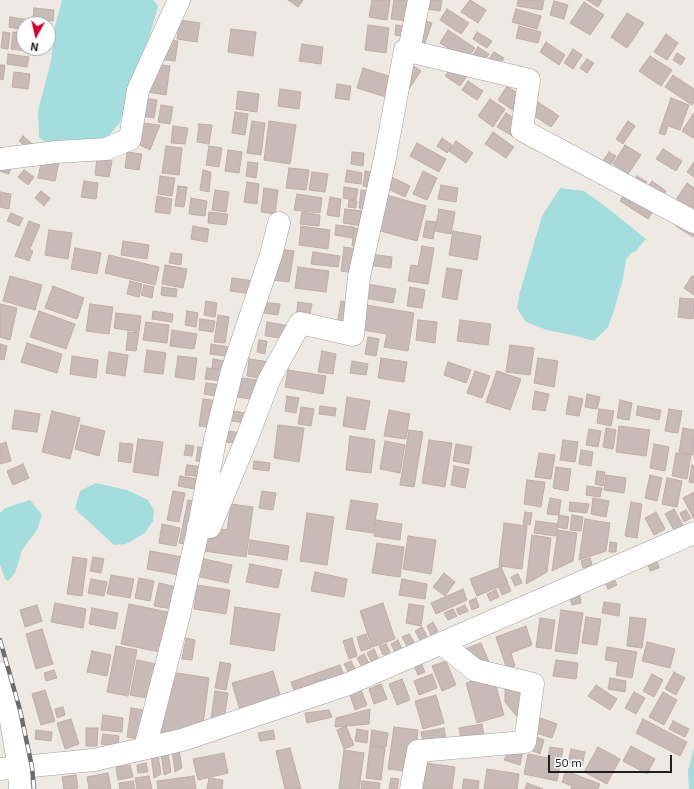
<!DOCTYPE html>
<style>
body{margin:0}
#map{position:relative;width:694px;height:789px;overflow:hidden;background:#efe9e4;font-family:"Exo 2",sans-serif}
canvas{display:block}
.north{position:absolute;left:16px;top:16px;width:40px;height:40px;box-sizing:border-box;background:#fff;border:1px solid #a5a5a5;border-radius:50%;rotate:188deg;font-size:11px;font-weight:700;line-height:16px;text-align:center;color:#1e1e1e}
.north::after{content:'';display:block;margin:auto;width:14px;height:18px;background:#cc002d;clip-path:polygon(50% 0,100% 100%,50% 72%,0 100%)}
.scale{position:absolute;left:548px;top:755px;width:124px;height:18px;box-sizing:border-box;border:2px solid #1e1e1e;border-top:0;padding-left:5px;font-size:12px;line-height:14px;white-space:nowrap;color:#1e1e1e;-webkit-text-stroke:3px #fff;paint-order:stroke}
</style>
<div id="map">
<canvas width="694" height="789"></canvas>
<div class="north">N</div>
<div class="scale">50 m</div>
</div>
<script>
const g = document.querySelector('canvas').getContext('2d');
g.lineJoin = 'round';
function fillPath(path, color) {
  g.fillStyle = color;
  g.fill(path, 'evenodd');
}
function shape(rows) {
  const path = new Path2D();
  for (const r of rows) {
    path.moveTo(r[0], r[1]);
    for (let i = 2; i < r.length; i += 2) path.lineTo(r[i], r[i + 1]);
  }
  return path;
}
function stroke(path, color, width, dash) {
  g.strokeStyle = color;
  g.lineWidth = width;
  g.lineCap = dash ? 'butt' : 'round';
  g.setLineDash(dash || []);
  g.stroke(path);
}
fillPath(shape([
 [62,0,153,0,158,6,145,52,120,122,106,139,53,143,44,141,39,137,38,111,51,61,55,26],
 [560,188,584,191,605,206,646,239,636,251,631,253,626,260,623,279,614,310,608,327,594,341,572,335,547,330,526,322,517,308,520,292,542,216],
 [96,483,127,490,148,500,154,510,153,521,145,533,126,544,114,545,75,509,80,491],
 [30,500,42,515,37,530,22,550,15,573,8,581,5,579,0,565,0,513,5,508],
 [694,747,694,789,689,789,688,771]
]), '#a3ddde');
const building = shape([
 [288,0,303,0,298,7,288,0],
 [372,0,390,0,387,20,369,17,372,0],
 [394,0,411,0,408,21,391,19,394,0],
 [423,0,442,0,440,11,422,8,423,0],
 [470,0,486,10,478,23,461,12,470,0],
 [518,0,544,0,542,10,517,6,518,0],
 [587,0,602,0,598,7,587,0],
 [554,1,568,5,564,19,550,15,554,1],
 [584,2,604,15,590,35,570,23,584,2],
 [34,8,54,10,53,21,33,18,34,8],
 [447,9,469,23,461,34,440,20,447,9],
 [516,9,541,16,537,29,512,22,516,9],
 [627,13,644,23,627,48,611,37,627,13],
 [10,17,30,20,30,24,24,24,24,30,9,27,10,17],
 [420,19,432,23,423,49,411,46,420,19],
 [180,20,200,23,197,42,177,39,180,20],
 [368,25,389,28,386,53,365,50,368,25],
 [396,25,409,27,407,37,395,35,396,25],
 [519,26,541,32,538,43,516,38,519,26],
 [231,29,256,32,253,56,228,52,231,29],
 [448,30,475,48,466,60,440,43,448,30],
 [3,32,10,33,8,49,1,48,3,32],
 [13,32,24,33,24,48,33,48,32,52,11,49,13,32],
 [477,32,492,41,487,48,473,39,477,32],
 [666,34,678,43,667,60,654,52,666,34],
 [163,39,178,41,175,61,160,59,163,39],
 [546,42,565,55,559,65,540,52,546,42],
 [302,44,323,47,321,64,299,61,302,44],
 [478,47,489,54,478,69,468,62,478,47],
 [573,49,582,55,573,69,564,63,573,49],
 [494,52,504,58,493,74,483,67,494,52],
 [677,53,685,58,681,65,673,60,677,53],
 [8,54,29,57,27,67,7,64,8,54],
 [650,56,672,70,661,86,639,71,650,56],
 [587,59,594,63,587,73,580,68,587,59],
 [456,60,471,70,460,86,445,76,456,60],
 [409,63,421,71,406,93,409,63],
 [151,64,170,66,166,95,147,92,151,64],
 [0,65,5,65,3,80,0,79,0,65],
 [363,68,392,77,386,97,357,88,363,68],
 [14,72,30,74,28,89,12,87,14,72],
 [673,75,694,89,694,102,692,105,665,87,673,75],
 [468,81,483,91,477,100,462,90,468,81],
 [337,84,351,86,349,100,335,98,337,84],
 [507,86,529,101,520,115,498,100,507,86],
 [280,89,301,92,299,109,278,106,280,89],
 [238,91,259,94,257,112,236,109,238,91],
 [143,98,157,100,154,118,141,116,143,98],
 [671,98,689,105,680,130,668,126,665,135,659,133,671,98],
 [490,99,505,109,493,127,478,116,490,99],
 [538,102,559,116,551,127,530,113,538,102],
 [161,105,173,107,170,124,158,122,161,105],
 [235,112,248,114,245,135,232,133,235,112],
 [506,113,523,124,514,137,497,127,506,113],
 [694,113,694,136,693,138,682,131,694,113],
 [252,121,265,123,261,155,247,153,252,121],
 [269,121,296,125,290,164,264,160,269,121],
 [628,121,635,126,623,144,616,139,628,121],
 [143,123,160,125,150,150,134,142,143,123],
 [199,124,212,125,209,144,197,142,199,124],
 [173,126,188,128,185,144,171,143,173,126],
 [493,132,514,147,506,158,485,144,493,132],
 [23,136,35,146,31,151,19,141,23,136],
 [442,138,452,145,447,153,437,146,442,138],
 [456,141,473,153,466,163,449,151,456,141],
 [417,143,446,159,439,172,410,156,417,143],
 [625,145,641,155,628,174,613,164,625,145],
 [166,146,182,148,179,175,162,173,166,146],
 [209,146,222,148,219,167,206,165,209,146],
 [663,149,682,161,676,171,656,159,663,149],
 [228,150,242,152,239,173,225,171,228,150],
 [127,152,142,154,139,170,125,168,127,152],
 [352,152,364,153,363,166,351,164,352,152],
 [609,152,616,156,604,175,597,170,609,152],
 [43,154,60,157,55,181,38,178,43,154],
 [97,158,112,161,109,177,95,175,97,158],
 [248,162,258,163,256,178,246,176,248,162],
 [694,162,694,177,687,172,694,162],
 [0,164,11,167,9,174,0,171,0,164],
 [289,168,309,170,306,190,286,188,289,168],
 [24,170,34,177,28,185,18,177,24,170],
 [203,170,211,172,209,192,200,190,203,170],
 [347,170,362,173,361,184,345,182,347,170],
 [365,171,377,173,375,188,363,186,365,171],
 [423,171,437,178,427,200,413,194,423,171],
 [312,172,328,174,325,192,309,190,312,172],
 [387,175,410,186,405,197,382,186,387,175],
 [160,176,175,178,172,196,158,194,160,176],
 [637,176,647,182,640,191,631,185,637,176],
 [84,181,98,183,96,199,81,197,84,181],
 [652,181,666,191,648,219,620,201,628,188,641,197,652,181],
 [247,182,259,184,257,204,244,202,247,182],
 [687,183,694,188,694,215,673,204,687,183],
 [441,185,458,188,456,202,438,199,441,185],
 [178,186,187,187,184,207,175,206,178,186],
 [344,187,358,189,356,200,343,198,344,187],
 [264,188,278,190,275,214,261,212,264,188],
 [215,190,229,192,226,212,212,210,215,190],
 [361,190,374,192,371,210,359,208,361,190],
 [41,191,50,198,44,206,35,198,41,191],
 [0,192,11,194,9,209,0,207,0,192],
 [297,194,322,198,320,213,294,210,297,194],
 [383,194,426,206,417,241,373,229,383,194],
 [157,196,172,199,170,214,155,212,157,196],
 [330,197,341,199,339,217,327,215,330,197],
 [191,198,207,201,205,216,189,214,191,198],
 [349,200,357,201,356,208,348,207,349,200],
 [345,209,371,212,369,227,343,223,345,209],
 [439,209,455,212,451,234,435,231,439,209],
 [209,212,228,214,226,225,208,223,209,212],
 [302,212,320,215,319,226,300,224,302,212],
 [11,213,23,218,19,226,7,221,11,213],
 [683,215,694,223,693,237,676,226,683,215],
 [29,221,40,225,30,249,33,251,29,261,15,256,29,221],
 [426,221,436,222,433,239,423,237,426,221],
 [336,225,354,227,352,238,335,235,336,225],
 [193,226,209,229,207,242,191,239,193,226],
 [301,226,330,230,328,249,299,245,301,226],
 [354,228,366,230,364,247,352,246,354,228],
 [49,230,72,233,68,259,45,255,49,230],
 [453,231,481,236,477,260,449,255,453,231],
 [123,241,149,245,147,259,121,255,123,241],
 [422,246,434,248,428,284,408,281,411,265,418,266,422,246],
 [344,247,358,249,354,273,341,271,344,247],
 [75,248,101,253,97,274,71,269,75,248],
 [278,249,294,251,289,282,273,280,278,249],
 [313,252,340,256,338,267,311,264,313,252],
 [171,253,182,254,181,265,169,263,171,253],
 [370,254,392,257,391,268,368,265,370,254],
 [109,255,159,267,155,285,105,273,109,255],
 [165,265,187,269,183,288,162,284,165,265],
 [298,267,329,271,326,292,295,288,298,267],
 [447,268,462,270,457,300,442,297,447,268],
 [10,276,42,285,35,310,3,301,10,276],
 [692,276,694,277,694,295,684,288,692,276],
 [232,278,255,281,252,294,230,291,232,278],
 [130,281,142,284,139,297,127,294,130,281],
 [367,284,396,289,393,303,365,298,367,284],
 [144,285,154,287,152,298,141,295,144,285],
 [53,286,84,298,77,319,45,308,53,286],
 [162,287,177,289,176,297,161,295,162,287],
 [410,287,425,290,422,308,407,306,410,287],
 [680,298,694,299,693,319,678,317,680,298],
 [206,301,217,303,215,317,204,315,206,301],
 [341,301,354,303,350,328,337,325,341,301],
 [260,302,280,304,278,315,258,312,260,302],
 [298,302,312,304,309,319,296,317,298,302],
 [0,304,17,308,10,340,0,337,0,304],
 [90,304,113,307,109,334,86,331,90,304],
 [366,305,414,313,408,351,384,347,387,334,362,330,366,305],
 [39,311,75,324,66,349,30,337,39,311],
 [153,311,173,314,172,322,152,319,153,311],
 [187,311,198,313,196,327,185,325,187,311],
 [116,313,141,316,139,332,114,328,116,313],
 [218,315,229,317,225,343,214,342,218,315],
 [200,319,215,321,213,332,199,330,200,319],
 [418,320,437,322,435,343,416,340,418,320],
 [460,320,491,324,488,345,457,341,460,320],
 [146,322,169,325,167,343,143,340,146,322],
 [267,322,290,326,288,339,265,336,267,322],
 [172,330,197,334,194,349,170,346,172,330],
 [128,332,139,333,136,351,126,350,128,332],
 [368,337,379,339,376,356,365,354,368,337],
 [259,340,267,341,265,354,257,352,259,340],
 [27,343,62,354,57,373,21,362,27,343],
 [0,344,7,346,4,360,0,359,0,344],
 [211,344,235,348,234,357,210,354,211,344],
 [510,345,534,348,530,375,506,372,510,345],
 [147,350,166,353,163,374,144,372,147,350],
 [322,351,336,354,333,374,318,372,322,351],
 [109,352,128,355,125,376,106,373,109,352],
 [72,356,98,360,96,378,70,374,72,356],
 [178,356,197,358,194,380,175,377,178,356],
 [381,358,407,362,404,382,378,378,381,358],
 [538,358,558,361,554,387,534,383,538,358],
 [213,359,230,362,229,371,212,368,213,359],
 [249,359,270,362,267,379,247,376,249,359],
 [352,361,368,364,366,375,350,373,352,361],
 [448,362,471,370,466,383,444,375,448,362],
 [207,368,223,370,221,381,205,379,207,368],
 [288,370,326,376,323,394,285,387,288,370],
 [475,371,490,376,482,398,467,393,475,371],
 [497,371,521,379,510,410,486,402,497,371],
 [234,377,259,380,256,400,232,396,234,377],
 [206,383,223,385,221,397,204,394,206,383],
 [535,391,549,394,545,411,532,409,535,391],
 [587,394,600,397,597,409,585,407,587,394],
 [287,396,299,398,296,413,285,411,287,396],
 [569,396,583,399,579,416,566,414,569,396],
 [347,397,370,401,365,430,343,426,347,397],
 [203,399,218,401,214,428,199,426,203,399],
 [620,400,632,403,629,420,617,418,620,400],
 [320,406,336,408,335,416,319,414,320,406],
 [638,406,661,410,659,420,636,415,638,406],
 [301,407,314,409,311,426,298,424,301,407],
 [599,409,614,411,611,426,597,423,599,409],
 [669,409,682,411,678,433,665,431,669,409],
 [15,410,40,414,37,432,12,429,15,410],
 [224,410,247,413,246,423,223,420,224,410],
 [389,410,410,414,406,439,384,436,389,410],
 [52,411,80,418,70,459,42,452,52,411],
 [81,425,105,431,99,456,75,449,81,425],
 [278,425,304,428,299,462,274,458,278,425],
 [619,426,650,430,646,456,616,452,619,426],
 [606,428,616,430,613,449,603,447,606,428],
 [683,428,694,430,693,455,679,452,683,428],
 [589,429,601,431,598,447,586,445,589,429],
 [221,430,242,433,241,444,219,441,221,430],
 [409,430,423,432,414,487,400,485,409,430],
 [350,436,375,440,371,473,346,470,350,436],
 [138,439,163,442,158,476,133,472,138,439],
 [429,440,452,443,445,487,422,483,429,440],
 [563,440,578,442,575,462,560,460,563,440],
 [385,441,405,445,400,473,380,469,385,441],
 [6,442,11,461,0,464,0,444,6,442],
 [120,443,133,444,131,463,118,461,120,443],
 [456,444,472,447,469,464,453,461,456,444],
 [654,444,669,447,665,471,650,468,654,444],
 [186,445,194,446,192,456,184,455,186,445],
 [198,447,207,448,205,462,196,461,198,447],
 [581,450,593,452,591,466,579,464,581,450],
 [539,453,555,455,551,479,535,477,539,453],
 [676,453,691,455,687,479,672,476,676,453],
 [254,461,270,463,269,471,253,469,254,461],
 [23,464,29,478,13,485,7,471,23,464],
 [187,465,204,467,202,477,185,475,187,465],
 [692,465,694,466,694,483,689,482,692,465],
 [454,466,469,469,465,488,451,485,454,466],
 [556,467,571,469,568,491,553,488,556,467],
 [597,471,605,472,603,486,595,484,597,471],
 [606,475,626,478,624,493,604,490,606,475],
 [650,475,662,478,657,501,645,498,650,475],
 [180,476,197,479,195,489,178,486,180,476],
 [667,478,682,481,677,507,662,504,667,478],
 [527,480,545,482,541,507,524,504,527,480],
 [587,486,602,488,600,497,586,495,587,486],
 [173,491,185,493,179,522,167,520,173,491],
 [262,491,276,493,273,510,259,508,262,491],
 [694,492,694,519,683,498,694,492],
 [550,498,561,500,559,515,547,514,550,498],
 [593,498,609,501,606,517,591,514,593,498],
 [188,500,199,502,191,545,179,543,188,500],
 [351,500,378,504,373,533,346,529,351,500],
 [570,502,589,504,587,513,569,511,570,502],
 [631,502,642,504,637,538,625,536,631,502],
 [231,504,253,507,246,557,204,551,208,527,227,530,231,504],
 [674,509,684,527,675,532,665,514,674,509],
 [686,510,691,518,684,522,680,513,686,510],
 [525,512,532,513,530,525,523,524,525,512],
 [656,512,665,529,654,535,645,518,656,512],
 [307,513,334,517,327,565,300,561,307,513],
 [559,515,569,517,567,529,557,527,559,515],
 [572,515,583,517,581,531,570,530,572,515],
 [585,519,610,523,606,551,579,560,585,519],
 [376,520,402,524,400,540,374,536,376,520],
 [536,521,558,524,556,536,534,533,536,521],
 [504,523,527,526,522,569,499,566,504,523],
 [162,524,180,528,176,546,159,543,162,524],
 [558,530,577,533,573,561,552,571,558,530],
 [532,535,551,538,547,572,526,584,532,535],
 [408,536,436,540,431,574,403,569,408,536],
 [250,540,289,546,287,560,248,554,250,540],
 [610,542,617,543,616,552,609,552,610,542],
 [377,543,404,547,400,577,372,573,377,543],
 [150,551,183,557,179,575,147,569,150,551],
 [73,557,87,559,82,596,67,594,73,557],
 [93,557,104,559,101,573,90,571,93,557],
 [200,558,232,565,228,583,196,576,200,558],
 [590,558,592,565,583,568,581,561,590,558],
 [657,561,659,568,650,571,648,564,657,561],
 [250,564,282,570,278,588,246,582,250,564],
 [501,567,508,583,477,596,470,579,501,567],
 [315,572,347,579,344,597,311,591,315,572],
 [444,573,455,582,445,596,433,587,444,573],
 [518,574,522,583,515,586,511,577,518,574],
 [111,575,134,579,130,598,107,594,111,575],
 [139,578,154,581,150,601,135,598,139,578],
 [91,579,107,582,104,596,88,593,91,579],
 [402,579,427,584,425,599,399,595,402,579],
 [614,579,617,585,608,589,605,582,614,579],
 [159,583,177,587,172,609,154,606,159,583],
 [508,584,511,591,502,595,499,588,508,584],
 [197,585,230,590,226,614,194,609,197,585],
 [463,589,467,600,436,614,431,603,463,589],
 [496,590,499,597,490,601,487,594,496,590],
 [580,596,581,603,572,605,570,598,580,596],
 [476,598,479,607,472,610,469,601,476,598],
 [604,602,620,604,619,616,602,613,604,602],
 [55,603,86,609,83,628,51,622,55,603],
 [383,603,395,639,372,647,360,611,383,603],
 [129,604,168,612,160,652,121,644,129,604],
 [409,604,424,606,421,626,406,623,409,604],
 [37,605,42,621,25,627,20,610,37,605],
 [465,605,468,611,459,615,456,609,465,605],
 [235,607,280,614,274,651,230,644,235,607],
 [92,608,118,613,115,629,89,624,92,608],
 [453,609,457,616,448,620,444,613,453,609],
 [561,610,583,613,577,654,555,651,561,610],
 [586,617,601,619,597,645,582,643,586,617],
 [630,617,646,619,642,648,627,646,630,617],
 [540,618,555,620,551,649,536,647,540,618],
 [433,622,438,631,431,635,427,626,433,622],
 [526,626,532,645,511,653,515,666,507,669,496,637,526,626],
 [422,627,427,636,420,640,415,631,422,627],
 [42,629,53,664,36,669,26,634,42,629],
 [366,634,371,648,361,651,357,637,366,634],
 [409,634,414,642,407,646,402,637,409,634],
 [186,638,195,640,192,660,182,659,186,638],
 [352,638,357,656,349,659,343,641,352,638],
 [398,640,402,649,395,652,391,644,398,640],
 [647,642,675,649,670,668,642,661,647,642],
 [481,643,492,669,453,653,481,643],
 [386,644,390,652,383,655,379,646,386,644],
 [116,646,137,650,128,696,107,692,116,646],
 [607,647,637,652,632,678,616,675,618,662,605,660,607,647],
 [374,649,378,658,371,661,367,653,374,649],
 [92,651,111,655,107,676,87,672,92,651],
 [364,654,369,663,362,667,357,658,364,654],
 [137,660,160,665,153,699,130,695,137,660],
 [556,660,578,663,576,679,553,676,556,660],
 [351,661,355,669,349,673,344,664,351,661],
 [446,661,456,685,442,691,432,666,446,661],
 [220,662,231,664,226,690,215,688,220,662],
 [421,663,425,672,418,675,414,666,421,663],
 [340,665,346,681,297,699,291,682,340,665],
 [54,670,57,678,46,681,44,673,54,670],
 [273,671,281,698,240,710,232,683,273,671],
 [171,672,209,678,203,725,156,734,171,672],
 [674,672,685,678,676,695,665,689,674,672],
 [432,674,437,688,419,695,414,681,432,674],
 [652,674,663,680,654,697,643,691,652,674],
 [493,675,504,715,477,723,466,683,493,675],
 [610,678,626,681,625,692,608,689,610,678],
 [402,679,410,700,397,705,389,684,402,679],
 [381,684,387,699,374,704,369,689,381,684],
 [596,685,617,699,610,710,588,696,596,685],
 [505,689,533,693,528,730,505,702,505,689],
 [45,690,55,721,41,725,32,694,45,690],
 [361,690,367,705,355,710,350,695,361,690],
 [215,691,228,693,224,720,211,718,215,691],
 [634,692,645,698,636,714,625,708,634,692],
 [663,692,677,700,664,725,649,717,663,692],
 [436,695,444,723,423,729,415,701,436,695],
 [63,707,65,715,57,718,55,709,63,707],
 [131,708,148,711,144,740,127,737,131,708],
 [370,709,369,724,335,727,336,718,370,709],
 [329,710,332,717,307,723,305,713,329,710],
 [103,715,123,718,122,732,101,730,103,715],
 [535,716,557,724,552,738,530,731,535,716],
 [71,719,79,744,65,749,57,723,71,719],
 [643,719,687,742,680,756,636,733,643,719],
 [673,721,689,729,685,737,669,729,673,721],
 [482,724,487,752,464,756,459,728,482,724],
 [346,726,354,745,344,749,337,730,346,726],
 [394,727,418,730,413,772,388,769,394,727],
 [86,728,98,728,97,746,86,746,86,728],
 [444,728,449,756,426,760,421,732,444,728],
 [357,729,368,731,367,743,355,741,357,729],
 [36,730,52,732,51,741,35,739,36,730],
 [273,730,275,739,260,741,258,733,273,730],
 [372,730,388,733,386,747,370,745,372,730],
 [103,734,119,736,118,746,101,744,103,734],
 [530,734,544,740,540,754,528,749,530,734],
 [514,742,524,746,520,765,504,760,514,742],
 [370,746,385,748,381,780,366,778,370,746],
 [631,746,655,759,647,774,623,761,631,746],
 [550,747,563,749,557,781,524,774,528,754,548,758,550,747],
 [598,747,620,759,607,784,584,772,598,747],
 [290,748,301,789,285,789,276,751,290,748],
 [571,749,585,752,582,766,568,763,571,749],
 [172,750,179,750,182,768,175,772,172,750],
 [344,750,364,753,359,789,339,789,344,750],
 [161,753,168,753,171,772,164,775,161,753],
 [224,753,228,773,198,780,193,759,224,753],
 [151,755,158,755,161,774,154,778,151,755],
 [146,763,148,772,138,773,137,765,146,763],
 [426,763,455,767,452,789,423,789,426,763],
 [130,765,133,777,118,780,116,767,130,765],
 [487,769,519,774,517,789,484,789,487,769],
 [566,771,600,784,598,789,571,789,572,786,562,782,566,771],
 [108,773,111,789,89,789,87,777,108,773],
 [76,775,78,788,64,789,62,777,76,775],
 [149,776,152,789,137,789,135,778,149,776],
 [194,776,196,789,158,789,157,781,194,776],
 [209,778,223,780,222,789,207,789,209,778],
 [391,778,399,779,397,789,389,789,391,778],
 [464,779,479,781,478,789,462,789,464,779],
 [133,781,135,789,120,789,119,783,133,781],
 [362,781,380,783,379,789,361,789,362,781],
 [527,783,543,789,525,789,527,783]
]);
fillPath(building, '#c7bab7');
stroke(building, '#c1aca6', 1);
const minor = shape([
 [409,51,419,0],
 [0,159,56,152,106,149,130,139,138,90,179,0],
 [198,527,210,527,247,438,269,380,300,323,353,335,359,277,385,158,405,50,529,80,522,130,694,222],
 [0,673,9,710,19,768,20,789],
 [145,748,178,619,198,531,215,440,232,371,271,255,279,223],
 [0,769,94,760,182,740,348,684,694,533],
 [411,789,418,751,525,742,533,684,475,670,442,644]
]);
stroke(minor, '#9f9f9f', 23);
stroke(minor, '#fff', 22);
const rail = shape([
 [0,640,20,710,32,767,34,789]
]);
stroke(rail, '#6c6c6c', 4.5);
stroke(rail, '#fff', 3, [9]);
</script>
